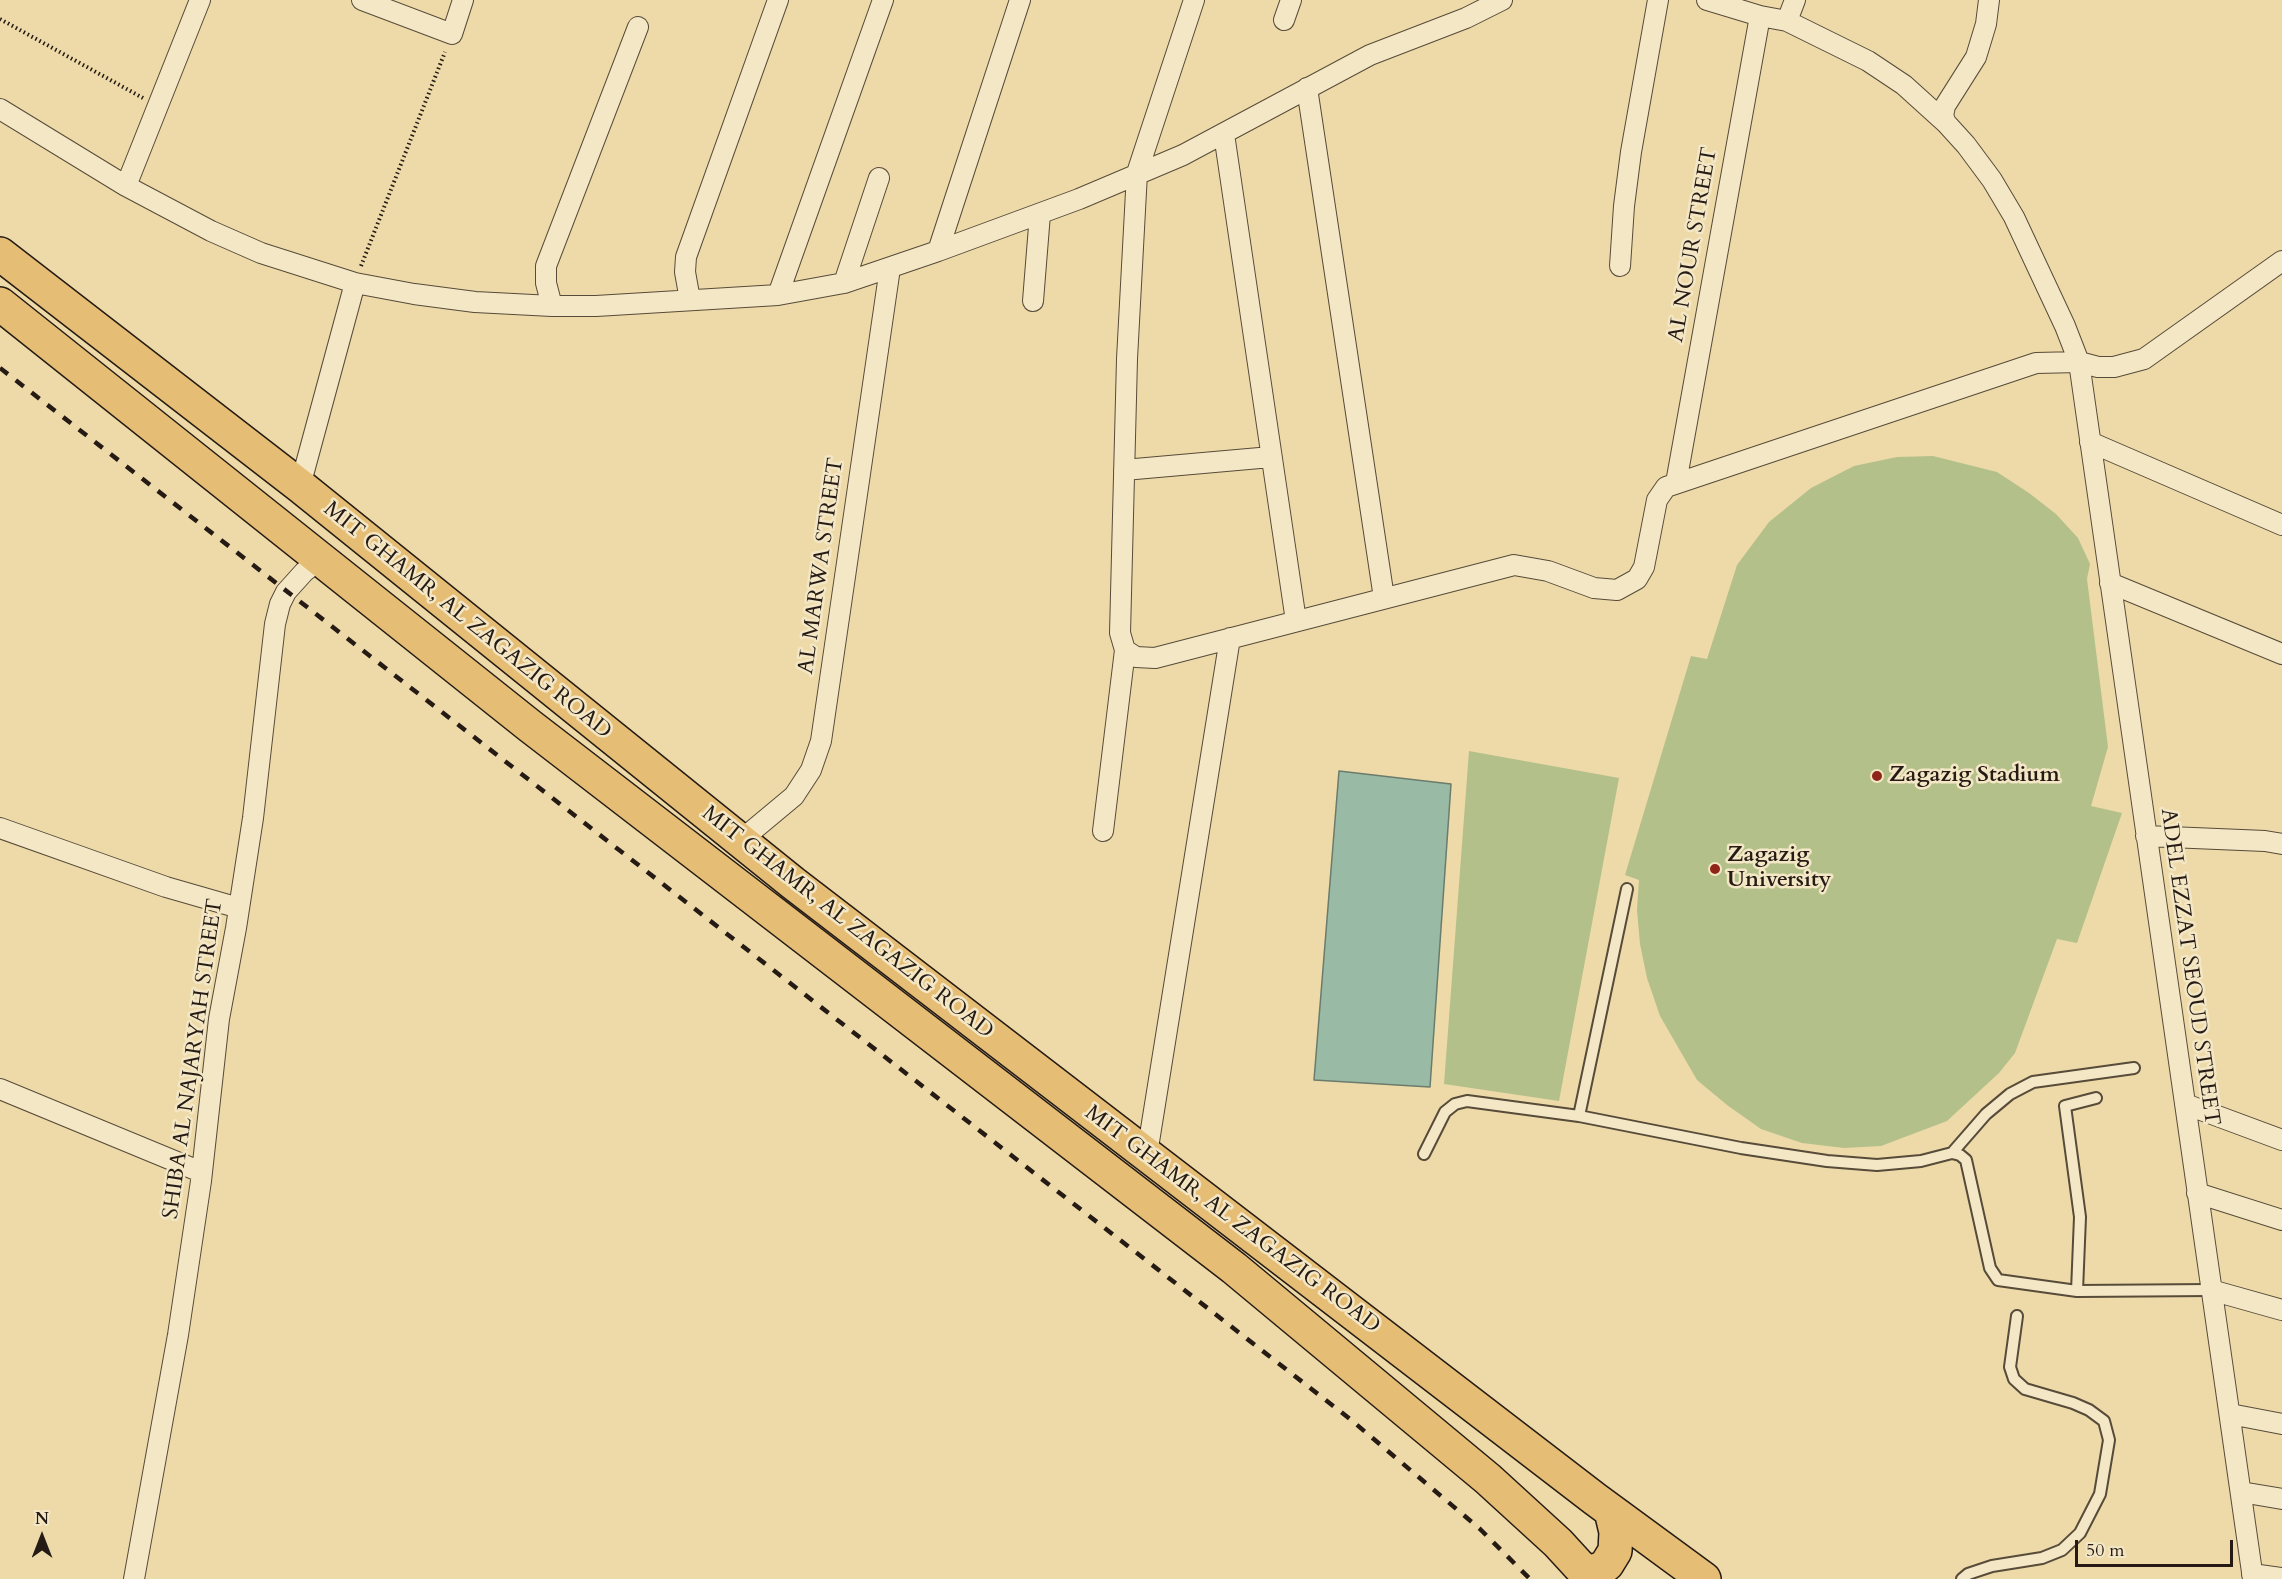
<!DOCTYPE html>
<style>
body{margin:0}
#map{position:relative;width:2282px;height:1579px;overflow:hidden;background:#eddaa8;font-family:Cardo,serif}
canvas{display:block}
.north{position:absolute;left:12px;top:1507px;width:60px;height:60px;-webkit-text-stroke:4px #f3e7c6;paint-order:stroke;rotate:0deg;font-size:16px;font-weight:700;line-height:24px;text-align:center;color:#251b14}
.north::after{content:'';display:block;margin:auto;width:21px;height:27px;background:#251b14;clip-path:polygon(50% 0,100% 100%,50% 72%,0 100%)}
.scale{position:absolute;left:2075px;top:1540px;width:158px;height:27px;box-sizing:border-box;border:3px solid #251b14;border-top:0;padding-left:8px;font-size:18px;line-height:21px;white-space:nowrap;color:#251b14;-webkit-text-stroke:4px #f3e7c6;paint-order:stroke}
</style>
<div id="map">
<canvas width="2282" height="1579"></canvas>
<div class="north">N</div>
<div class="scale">50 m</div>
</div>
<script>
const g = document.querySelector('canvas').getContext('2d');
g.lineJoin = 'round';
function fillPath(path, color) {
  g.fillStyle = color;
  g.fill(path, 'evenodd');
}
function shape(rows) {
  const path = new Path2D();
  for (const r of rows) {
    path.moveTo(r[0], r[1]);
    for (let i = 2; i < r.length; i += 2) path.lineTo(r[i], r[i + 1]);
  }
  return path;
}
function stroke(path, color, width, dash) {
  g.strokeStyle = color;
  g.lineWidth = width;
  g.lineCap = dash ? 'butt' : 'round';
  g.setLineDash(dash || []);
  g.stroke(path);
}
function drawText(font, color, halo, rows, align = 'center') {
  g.font = font + ' Cardo,serif';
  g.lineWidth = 5;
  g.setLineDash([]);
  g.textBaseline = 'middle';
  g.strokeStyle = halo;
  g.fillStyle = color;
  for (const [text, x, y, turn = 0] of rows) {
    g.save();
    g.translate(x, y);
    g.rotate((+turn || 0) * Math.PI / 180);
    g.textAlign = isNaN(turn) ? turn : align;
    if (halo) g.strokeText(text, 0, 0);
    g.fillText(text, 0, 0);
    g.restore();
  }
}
fillPath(shape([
 [1933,456,1997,472,2029,493,2056,514,2078,538,2090,564,2087,579,2108,747,2091,806,2122,813,2077,943,2057,939,2015,1053,1999,1073,1947,1121,1881,1146,1844,1148,1802,1143,1761,1129,1727,1105,1697,1080,1660,1016,1647,978,1640,944,1637,910,1639,880,1625,875,1691,656,1707,659,1737,565,1769,522,1811,488,1854,466,1897,457],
 [1469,751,1619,778,1559,1101,1444,1084]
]), '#b4c08a');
const water = shape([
 [1339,771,1451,784,1430,1087,1314,1080,1339,771]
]);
fillPath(water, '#99bba6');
stroke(water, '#6b7b6c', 1.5);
const service = shape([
 [1579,1116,1627,889],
 [1952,1153,1986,1114,2010,1094,2033,1082,2134,1068],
 [1424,1154,1445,1112,1455,1104,1467,1101,1579,1116,1741,1148,1827,1161,1877,1165,1921,1161,1952,1153,1960,1155,1966,1160,1990,1268,1998,1280,2077,1291,2211,1290],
 [2077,1291,2080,1217,2065,1106,2096,1098],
 [1962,1579,1968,1574,1992,1566,2042,1558,2062,1550,2080,1533,2100,1494,2109,1440,2104,1421,2089,1410,2073,1403,2025,1389,2014,1379,2010,1367,2017,1316]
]);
const minor = shape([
 [362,0,452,34,463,0],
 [1194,0,1137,173,1127,359,1120,633,1125,650,1136,657,1155,658,1514,565,1548,571,1594,588,1617,590,1637,579,1644,567,1657,500,1666,487,2036,363,2079,362,2098,367,2114,367,2144,359,2282,261],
 [1707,0,1760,16,1787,21,1868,61,1904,85,1946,123],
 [1989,0,1986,24,1976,57,1945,106,1943,116,1946,123,1966,145,1992,180,2014,217,2065,326,2079,362,2253,1579],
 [1284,20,1291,0],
 [1787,21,1795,0],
 [1307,88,1384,598],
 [0,109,126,186,211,231,261,253,355,283,414,294,475,302,552,306,596,306,778,295,844,283,938,251,1079,199,1183,155,1370,55,1466,18,1502,0],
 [1224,134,1296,621],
 [126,186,200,0],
 [938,251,1020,0],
 [1620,266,1624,206,1631,152,1658,0],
 [844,283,879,178],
 [778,295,883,0],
 [690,300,685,272,686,257,778,0],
 [1033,301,1040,214],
 [552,306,546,283,546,266,638,27],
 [2090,442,2282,525],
 [1124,470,1271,457],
 [1676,483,1760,16],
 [300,486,355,283],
 [2110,583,2282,654],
 [0,828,166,887,239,908],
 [1103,831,1125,650],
 [2146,836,2265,841,2282,844],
 [740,841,794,796,811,770,821,741,890,268],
 [0,1089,201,1172],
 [2185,1104,2282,1140],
 [1147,1154,1230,638],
 [2197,1193,2282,1220],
 [2211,1290,2282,1310],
 [2230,1414,2282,1424],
 [2241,1492,2282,1499],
 [2252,1574,2282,1578],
 [134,1579,178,1335,201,1181,219,1019,236,928,253,818,275,624,280,604,286,592,304,572,320,559]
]);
const trunk = shape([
 [0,254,300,486,793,883,1595,1499,1704,1579],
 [0,304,530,726,1234,1268,1488,1479,1558,1543,1591,1579],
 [1586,1573,1601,1569,1607,1564,1615,1551,1616,1532,1611,1511]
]);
stroke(service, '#574b39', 14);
stroke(minor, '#574b39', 22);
stroke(trunk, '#251b14', 36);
stroke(shape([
 [0,19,143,98],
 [361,266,445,52]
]), '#251b14', 4, [1.5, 3]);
stroke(service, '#f3e7c6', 10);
stroke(minor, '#f3e7c6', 20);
stroke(trunk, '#e6bd74', 33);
stroke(shape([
 [0,368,1350,1419,1480,1529,1530,1579]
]), '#251b14', 4.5, [10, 10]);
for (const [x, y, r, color] of [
 [1877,776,6,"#8f2418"],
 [1715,869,6,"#8f2418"]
]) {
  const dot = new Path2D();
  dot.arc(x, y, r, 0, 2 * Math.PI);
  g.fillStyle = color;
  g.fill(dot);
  stroke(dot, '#f3e7c6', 2);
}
drawText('22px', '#251b14', '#f3e7c6', [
 ["AL NOUR STREET",1694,245,-80],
 ["AL MARWA STREET",822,566,-82],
 ["MIT GHAMR, AL ZAGAZIG ROAD",467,621,39],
 ["MIT GHAMR, AL ZAGAZIG ROAD",847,923,38],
 ["ADEL EZZAT SEOUD STREET",2189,967,82],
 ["SHIBA AL NAJARYAH STREET",194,1059,-82],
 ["MIT GHAMR, AL ZAGAZIG ROAD",1232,1220,37]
]);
drawText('bold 22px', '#251b14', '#f3e7c6', [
 ["Zagazig Stadium",1889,776],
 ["Zagazig",1727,856],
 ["University",1727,881]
], 'left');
</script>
